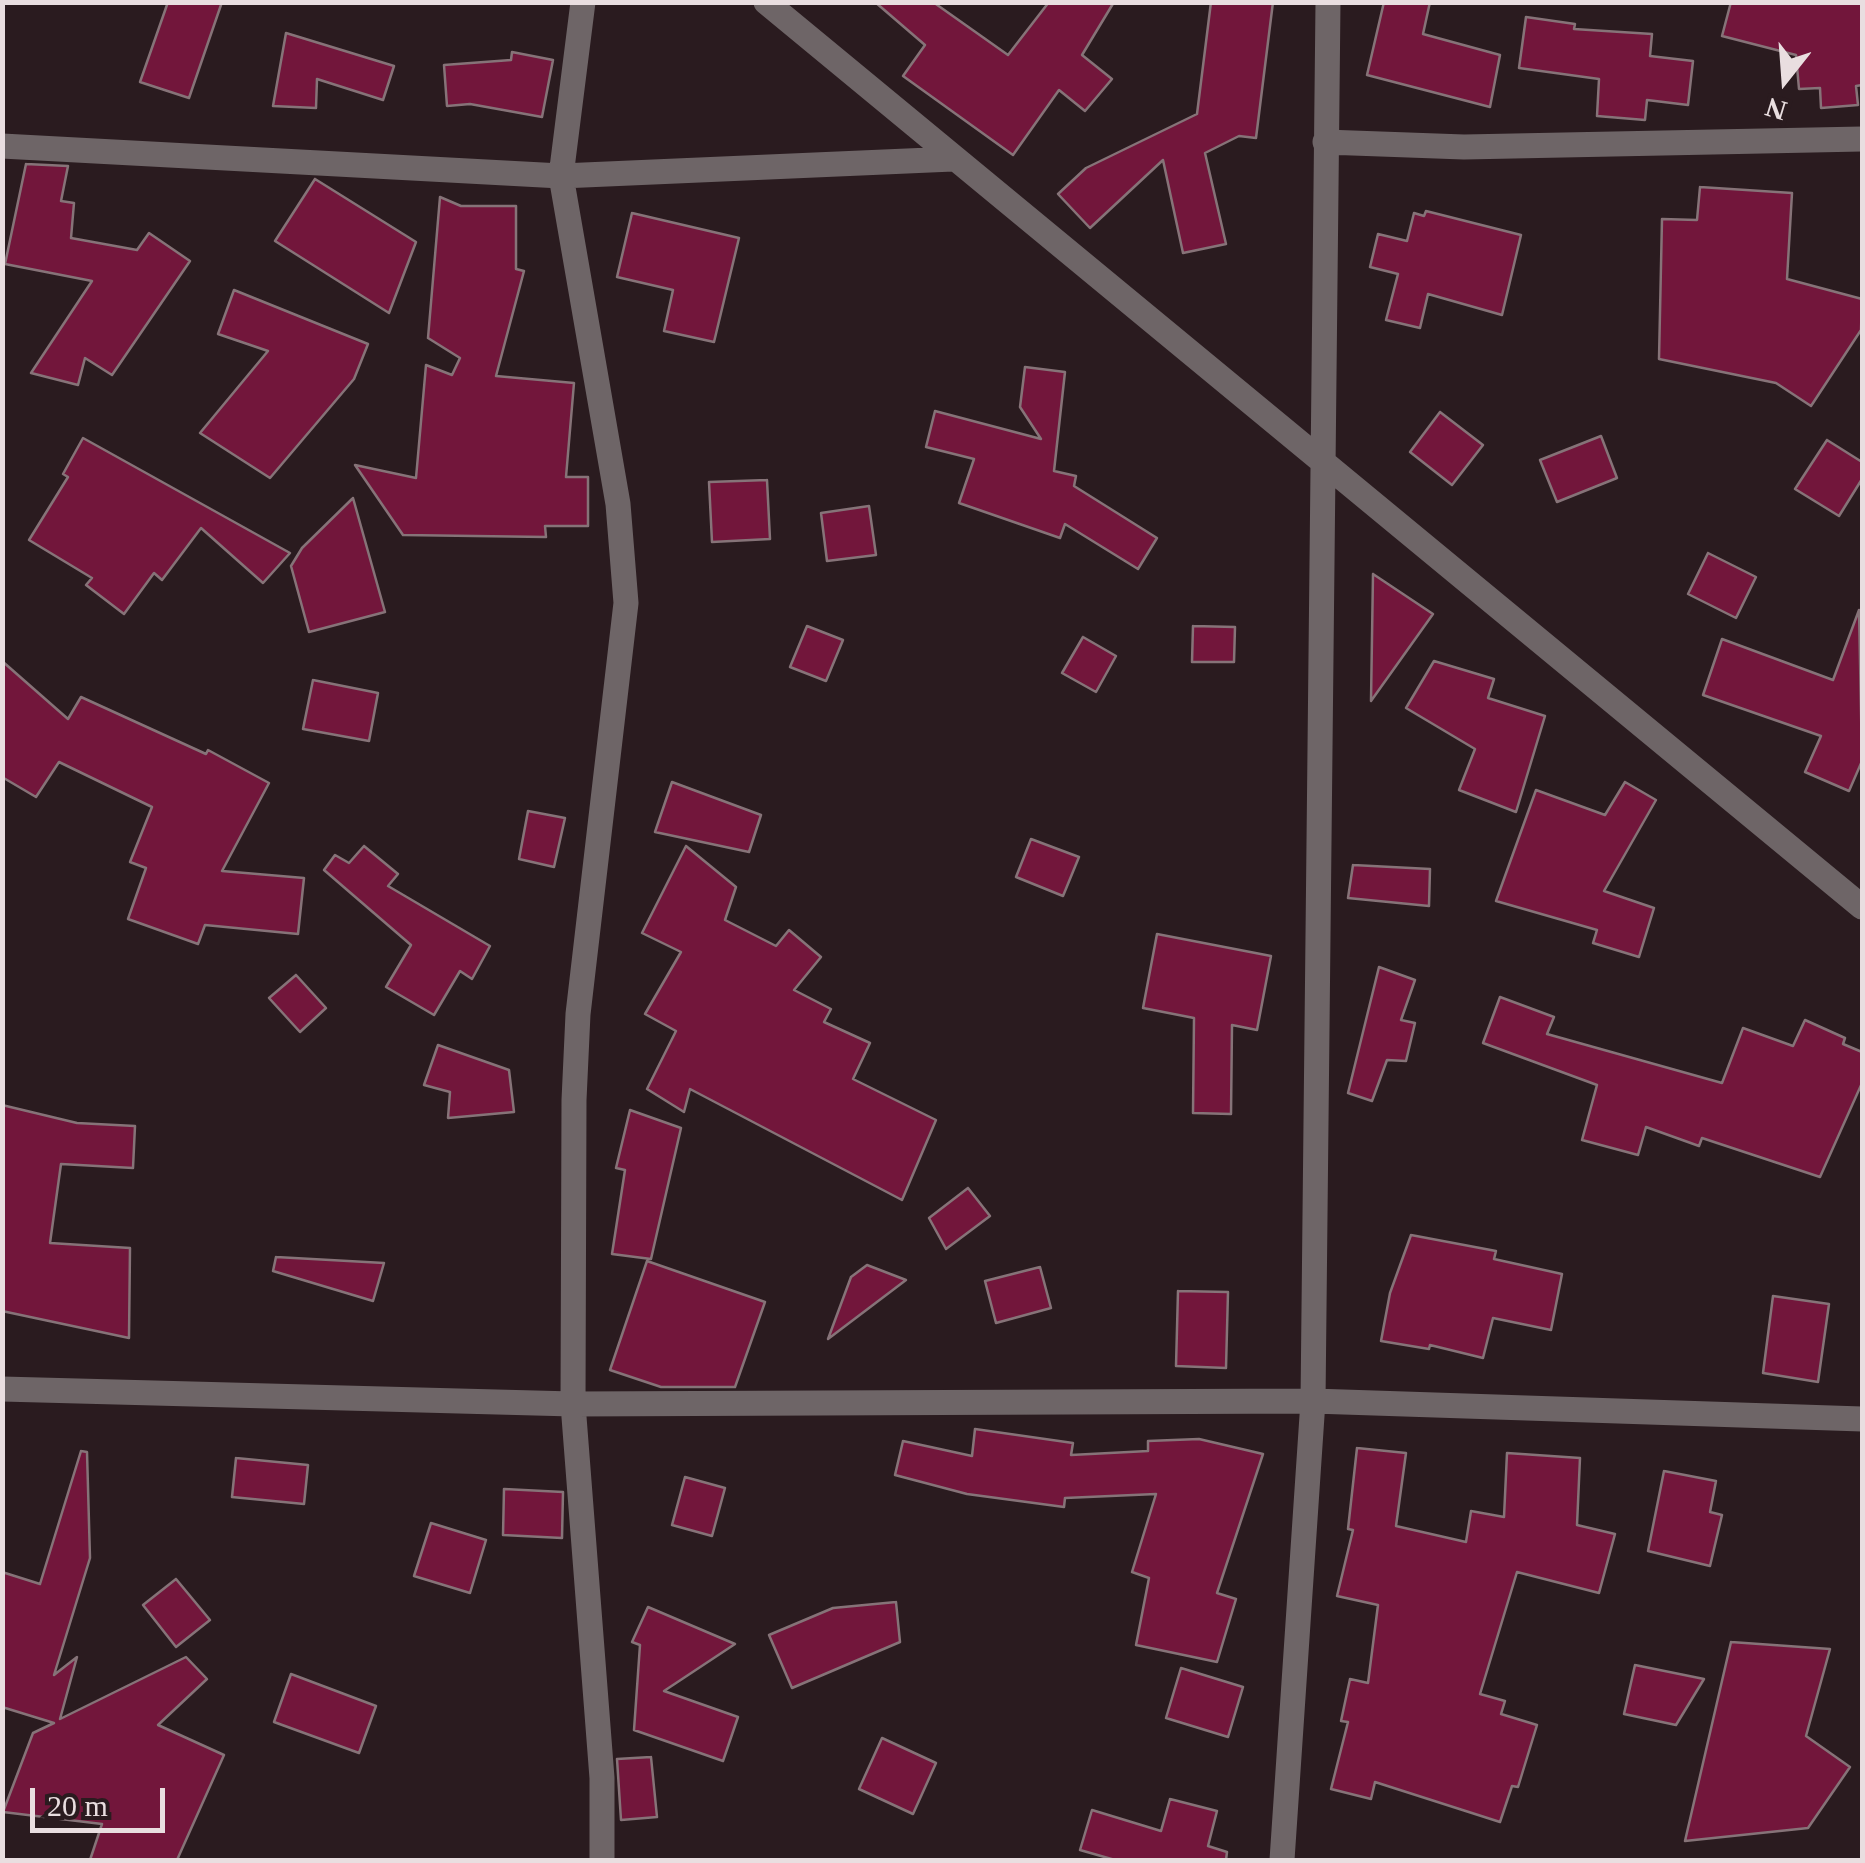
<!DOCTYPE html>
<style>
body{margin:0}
#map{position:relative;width:1865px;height:1863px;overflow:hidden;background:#2a1b1f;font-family:Georgia,serif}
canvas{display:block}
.frame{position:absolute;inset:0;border:5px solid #e9dee0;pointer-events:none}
.north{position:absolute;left:1735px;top:30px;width:100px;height:100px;-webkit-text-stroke:8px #2a1b1f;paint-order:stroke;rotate:197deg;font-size:28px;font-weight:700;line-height:40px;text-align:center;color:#e9dee0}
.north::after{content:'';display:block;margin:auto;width:35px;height:45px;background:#e9dee0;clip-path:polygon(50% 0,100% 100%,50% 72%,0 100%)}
.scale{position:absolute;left:30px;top:1788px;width:135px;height:45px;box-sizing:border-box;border:5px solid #e9dee0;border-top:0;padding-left:12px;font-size:30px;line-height:35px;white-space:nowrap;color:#e9dee0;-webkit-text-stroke:8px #2a1b1f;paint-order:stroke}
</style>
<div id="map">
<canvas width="1865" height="1863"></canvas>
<div class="frame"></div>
<div class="north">N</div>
<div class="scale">20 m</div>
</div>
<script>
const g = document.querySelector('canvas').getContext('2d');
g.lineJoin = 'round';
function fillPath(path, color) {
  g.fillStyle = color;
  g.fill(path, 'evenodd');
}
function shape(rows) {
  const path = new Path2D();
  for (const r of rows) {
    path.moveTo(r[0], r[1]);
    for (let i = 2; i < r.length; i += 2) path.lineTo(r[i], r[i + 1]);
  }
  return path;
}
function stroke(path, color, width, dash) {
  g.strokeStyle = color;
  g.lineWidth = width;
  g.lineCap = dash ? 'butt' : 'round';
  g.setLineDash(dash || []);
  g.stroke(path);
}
const building = shape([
 [168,2,222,2,189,98,140,82,168,2],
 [875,2,933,2,1008,55,1049,2,1114,2,1082,55,1112,79,1085,111,1059,90,1013,155,903,76,925,45,875,2],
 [1211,2,1273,2,1256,138,1239,136,1205,153,1226,244,1183,253,1163,160,1090,228,1058,194,1086,168,1197,114,1211,2],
 [1384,2,1430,2,1423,34,1500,55,1490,107,1367,75,1384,2],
 [1731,2,1862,2,1862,85,1856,86,1858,105,1821,108,1820,88,1799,89,1796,55,1722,36,1731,2],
 [1526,17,1575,24,1574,29,1652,34,1650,56,1693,61,1688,105,1647,100,1645,120,1597,116,1599,79,1519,68,1526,17],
 [286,33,394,66,383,100,317,79,316,108,273,106,286,33],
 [512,52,553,60,542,117,470,104,447,106,444,65,511,60,512,52],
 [26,164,68,166,61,201,74,203,71,238,137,250,149,233,190,261,112,375,85,358,78,385,31,373,92,281,5,264,26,164],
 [315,179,416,242,389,313,275,241,315,179],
 [1700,187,1792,193,1787,279,1862,299,1861,330,1811,406,1776,383,1659,359,1662,219,1697,220,1700,187],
 [440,197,461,206,516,206,516,269,524,271,496,376,574,383,566,477,588,477,588,526,545,526,546,537,403,535,355,465,416,478,426,365,452,375,460,358,428,338,440,197],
 [1426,211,1521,235,1502,315,1428,294,1420,328,1386,320,1398,274,1370,267,1378,234,1407,241,1414,213,1424,216,1426,211],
 [632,213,739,238,714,342,664,331,673,290,617,277,632,213],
 [234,290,368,344,354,379,270,478,200,433,268,351,218,334,234,290],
 [1025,367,1065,372,1054,471,1076,476,1074,486,1157,538,1138,569,1065,524,1060,538,959,503,974,459,926,447,935,411,1041,439,1020,407,1025,367],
 [1440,412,1483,445,1452,485,1410,452,1440,412],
 [1601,436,1617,478,1557,502,1540,460,1601,436],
 [83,438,290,553,263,583,201,528,162,580,154,573,124,614,86,585,92,578,29,540,68,477,63,474,83,438],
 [1827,440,1862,462,1862,479,1839,516,1795,489,1827,440],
 [767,480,770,539,712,542,709,482,767,480],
 [353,498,385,612,309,632,291,566,302,548,353,498],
 [869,506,876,555,827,561,821,513,869,506],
 [1708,553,1756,577,1736,618,1688,594,1708,553],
 [1373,574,1433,614,1371,701,1373,574],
 [1859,610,1862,761,1849,791,1805,772,1821,736,1703,695,1722,639,1833,680,1859,610],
 [807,626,843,640,826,681,790,667,807,626],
 [1193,626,1235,627,1234,662,1192,662,1193,626],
 [1083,637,1116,656,1096,692,1062,673,1083,637],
 [2,661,68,719,81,697,206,754,208,750,269,783,222,871,304,878,298,934,205,925,198,944,128,919,146,868,130,862,152,807,59,762,36,797,2,777,2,661],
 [1434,661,1494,679,1488,698,1545,716,1516,812,1459,790,1475,749,1406,708,1434,661],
 [313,680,378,693,369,741,303,729,313,680],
 [672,782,761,815,749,852,655,832,672,782],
 [1625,782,1656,800,1604,891,1654,908,1639,957,1593,943,1597,930,1496,901,1536,790,1605,815,1625,782],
 [528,811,565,818,554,867,519,859,528,811],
 [1031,839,1079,857,1063,896,1016,877,1031,839],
 [364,846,398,874,388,886,490,946,472,979,460,971,434,1015,386,987,411,945,324,870,335,855,349,863,364,846],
 [686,846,736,887,725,920,776,946,789,930,821,957,794,990,831,1009,824,1022,870,1043,853,1079,936,1120,902,1200,690,1089,684,1112,647,1089,676,1031,645,1014,681,952,642,933,686,846],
 [1353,865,1430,869,1429,906,1348,898,1353,865],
 [1157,934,1271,956,1257,1030,1232,1025,1231,1114,1193,1113,1194,1018,1143,1008,1157,934],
 [1379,967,1415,980,1401,1020,1415,1023,1406,1061,1387,1060,1372,1101,1348,1093,1379,967],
 [296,975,326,1008,300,1032,269,998,296,975],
 [1500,997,1554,1017,1547,1034,1722,1083,1743,1028,1793,1046,1805,1020,1845,1038,1843,1044,1862,1052,1862,1083,1820,1177,1702,1138,1699,1146,1646,1127,1638,1155,1582,1140,1597,1085,1483,1043,1500,997],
 [438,1045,509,1070,514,1112,448,1118,450,1092,424,1085,438,1045],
 [2,1105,77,1123,135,1126,133,1168,61,1164,50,1243,130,1248,129,1338,2,1311,2,1105],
 [630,1110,681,1128,651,1259,612,1254,625,1170,616,1168,630,1110],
 [968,1188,990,1216,946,1249,929,1218,968,1188],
 [1411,1235,1496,1251,1494,1259,1562,1274,1551,1330,1493,1318,1483,1358,1430,1345,1429,1349,1381,1341,1390,1293,1411,1235],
 [276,1257,384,1263,373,1301,273,1271,276,1257],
 [647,1261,765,1302,735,1387,661,1387,610,1370,647,1261],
 [867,1265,906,1280,828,1339,851,1277,867,1265],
 [1040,1267,1051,1308,996,1323,985,1281,1040,1267],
 [1178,1291,1228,1292,1226,1368,1176,1366,1178,1291],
 [1773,1296,1829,1304,1818,1382,1763,1373,1773,1296],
 [975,1429,1073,1443,1071,1455,1148,1451,1148,1441,1199,1439,1263,1454,1217,1593,1236,1599,1217,1662,1136,1645,1149,1578,1132,1572,1156,1494,1065,1498,1064,1507,967,1494,895,1475,903,1441,972,1456,975,1429],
 [1357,1448,1406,1453,1396,1526,1466,1542,1471,1511,1504,1517,1507,1453,1580,1458,1577,1525,1615,1534,1599,1593,1517,1572,1480,1694,1505,1701,1501,1714,1537,1725,1518,1787,1512,1786,1500,1822,1375,1782,1371,1799,1331,1789,1348,1722,1341,1721,1350,1679,1368,1683,1378,1605,1337,1596,1353,1530,1348,1529,1357,1448],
 [81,1451,87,1452,90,1558,54,1675,77,1657,60,1719,186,1657,207,1679,158,1725,224,1755,177,1860,90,1860,102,1824,3,1812,33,1733,54,1723,2,1707,2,1572,40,1584,81,1451],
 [236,1458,308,1465,304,1504,232,1497,236,1458],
 [1664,1471,1716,1481,1710,1512,1722,1515,1710,1566,1648,1551,1664,1471],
 [685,1477,725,1488,712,1536,672,1525,685,1477],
 [504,1489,563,1492,562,1538,503,1535,504,1489],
 [431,1523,486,1540,470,1593,414,1576,431,1523],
 [176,1579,210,1620,176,1647,143,1605,176,1579],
 [896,1602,900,1642,792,1688,769,1635,833,1608,896,1602],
 [648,1607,735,1644,664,1691,738,1717,723,1761,634,1730,640,1645,632,1642,648,1607],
 [1731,1642,1830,1649,1806,1736,1850,1767,1808,1828,1685,1841,1731,1642],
 [1635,1665,1704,1679,1676,1725,1624,1714,1635,1665],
 [1181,1668,1243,1687,1228,1737,1166,1718,1181,1668],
 [291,1674,376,1706,359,1753,274,1722,291,1674],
 [882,1738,936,1763,913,1814,859,1789,882,1738],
 [651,1757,657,1817,621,1820,617,1759,651,1757],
 [1170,1799,1217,1811,1208,1846,1227,1852,1226,1860,1115,1860,1080,1850,1092,1810,1161,1831,1170,1799]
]);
fillPath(building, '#72163b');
stroke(building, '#867378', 2.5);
stroke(shape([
 [583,2,561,176,618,504,626,603,578,1014,574,1100,573,1404,602,1778,602,1860],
 [766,2,1862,907],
 [1325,142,1464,147,1862,139],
 [2,146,561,176,953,159],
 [2,1389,573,1404,1313,1401,1862,1419],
 [1282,1860,1313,1401,1328,2]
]), '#6e6567', 25);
</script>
